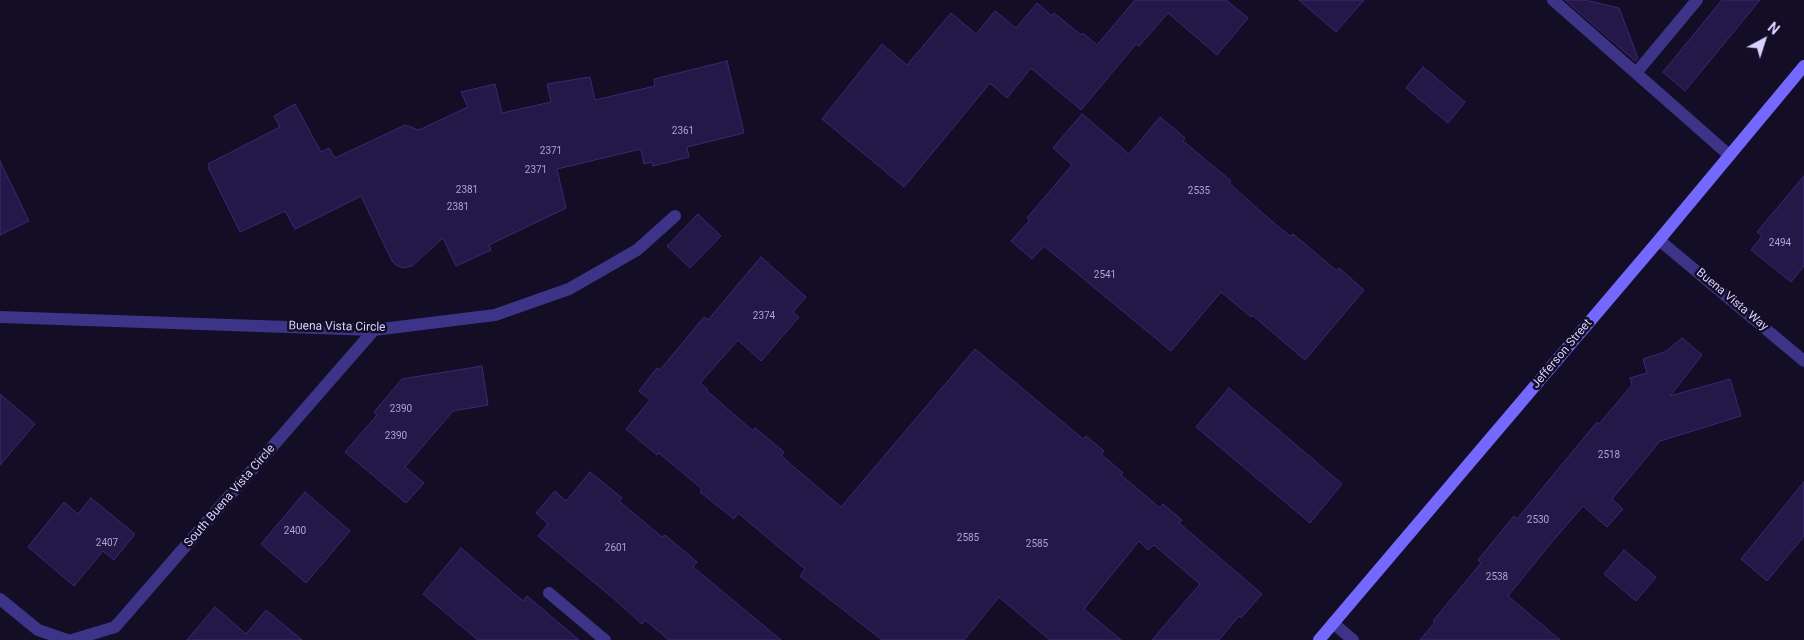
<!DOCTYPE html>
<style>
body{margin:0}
#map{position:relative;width:1804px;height:640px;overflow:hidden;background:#130d25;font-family:Roboto,sans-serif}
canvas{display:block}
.north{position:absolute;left:1739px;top:15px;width:50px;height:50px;-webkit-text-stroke:4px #130d25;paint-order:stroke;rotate:40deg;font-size:14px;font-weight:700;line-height:20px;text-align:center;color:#d9d1ff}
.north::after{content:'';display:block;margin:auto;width:18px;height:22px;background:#d9d1ff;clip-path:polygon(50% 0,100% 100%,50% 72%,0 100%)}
</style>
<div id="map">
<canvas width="1804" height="640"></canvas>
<div class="north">N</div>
</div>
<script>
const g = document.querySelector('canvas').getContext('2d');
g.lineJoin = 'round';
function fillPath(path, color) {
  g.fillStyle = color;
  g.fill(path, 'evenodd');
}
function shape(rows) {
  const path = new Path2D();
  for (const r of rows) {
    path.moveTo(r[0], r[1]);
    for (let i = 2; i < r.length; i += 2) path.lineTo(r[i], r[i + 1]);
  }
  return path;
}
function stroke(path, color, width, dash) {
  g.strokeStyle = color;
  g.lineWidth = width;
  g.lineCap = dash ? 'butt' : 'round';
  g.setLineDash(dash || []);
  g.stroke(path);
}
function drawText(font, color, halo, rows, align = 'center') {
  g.font = font + ' Roboto,sans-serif';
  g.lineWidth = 5;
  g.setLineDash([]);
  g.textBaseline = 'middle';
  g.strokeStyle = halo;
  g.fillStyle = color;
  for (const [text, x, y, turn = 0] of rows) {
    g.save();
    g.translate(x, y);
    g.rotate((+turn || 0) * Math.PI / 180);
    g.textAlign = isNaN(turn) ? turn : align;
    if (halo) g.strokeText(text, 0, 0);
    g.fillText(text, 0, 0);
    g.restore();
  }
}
const building = shape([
 [1135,0,1226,0,1248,18,1217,55,1168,13,1139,46,1136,44,1081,110,1031,68,1007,98,990,83,904,187,822,119,882,44,907,65,951,13,976,34,995,11,1016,28,1037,3,1052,16,1054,13,1081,35,1083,33,1097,45,1135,0],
 [1299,0,1364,0,1336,32,1299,0],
 [1565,0,1585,0,1619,8,1638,58,1635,61,1565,0],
 [1722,0,1760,0,1685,91,1663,72,1722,0],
 [727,61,744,133,687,147,689,157,653,166,652,162,644,164,641,149,557,169,566,208,489,245,491,250,456,266,443,238,412,266,403,268,396,265,392,261,361,196,295,229,285,211,240,232,208,167,210,166,208,164,280,127,274,116,295,104,321,152,329,148,335,158,405,125,419,130,468,107,461,92,495,84,502,113,551,102,547,84,590,77,595,100,655,86,654,79,727,61],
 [1423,67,1465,102,1448,123,1406,88,1423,67],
 [1082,114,1129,154,1160,117,1185,138,1183,141,1231,181,1229,183,1268,218,1290,236,1293,234,1337,271,1339,268,1364,290,1305,360,1252,315,1251,317,1221,292,1171,351,1044,246,1032,259,1011,241,1030,220,1027,218,1072,165,1053,148,1082,114],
 [0,161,29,221,0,235,0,161],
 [1804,176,1804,266,1791,282,1751,250,1762,236,1757,232,1804,176],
 [698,214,721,236,690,268,667,246,698,214],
 [761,257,806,297,793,312,799,317,761,361,738,340,700,383,708,390,707,391,753,431,755,428,784,452,781,456,841,507,975,349,1083,439,1086,436,1104,451,1101,454,1123,473,1121,475,1160,508,1163,504,1182,520,1179,523,1262,594,1241,618,1239,616,1219,640,1152,640,1200,584,1154,545,1148,550,1139,541,1084,609,1121,640,1050,640,999,597,964,640,882,640,800,576,805,569,738,513,734,519,700,492,702,489,659,453,657,455,626,429,650,400,639,391,657,368,660,370,704,317,708,320,761,257],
 [1682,338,1702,355,1670,396,1730,379,1741,416,1660,441,1612,499,1623,509,1607,527,1583,506,1551,543,1508,596,1560,640,1420,640,1435,622,1433,621,1481,563,1478,560,1514,516,1517,519,1597,422,1599,424,1632,385,1630,378,1647,373,1643,359,1665,352,1682,338],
 [482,366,488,405,453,411,405,467,424,483,406,503,345,452,377,415,374,412,402,379,482,366],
 [1229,388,1342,484,1310,523,1196,427,1229,388],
 [0,394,35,424,0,465,0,394],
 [590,472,622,498,619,501,662,537,665,535,697,562,693,567,781,640,669,640,645,620,642,624,613,598,538,536,548,524,536,513,555,491,566,501,590,472],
 [1804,482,1804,536,1767,581,1741,559,1804,482],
 [305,492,350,531,306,583,261,544,305,492],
 [91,498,135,534,114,560,103,551,74,586,28,547,64,502,78,514,91,498],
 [461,548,523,601,527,596,579,640,478,640,423,594,461,548],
 [1624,550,1656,577,1636,601,1604,574,1624,550],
 [215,607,246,634,266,610,302,640,187,640,215,607]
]);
fillPath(building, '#241848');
stroke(building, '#3c2875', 1);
stroke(shape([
 [1553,0,1729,155],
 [1636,73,1697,0],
 [549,593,605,640]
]), '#3d3488', 12);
stroke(shape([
 [1659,240,1804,361],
 [0,317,374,330,495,315,569,289,637,250,675,216],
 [0,599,38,630,67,640],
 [1333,623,1353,640],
 [72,640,115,627,374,330]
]), '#3d3488', 12);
stroke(shape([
 [1319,640,1659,240,1804,66]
]), '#7568ff', 12);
drawText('10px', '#aca3d1', null, [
 ["2361",683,131],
 ["2371",551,151],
 ["2371",536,170],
 ["2381",467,190],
 ["2535",1199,191],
 ["2381",458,207],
 ["2494",1780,243],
 ["2541",1105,275],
 ["2374",764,316],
 ["2390",401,409],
 ["2390",396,436],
 ["2518",1609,455],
 ["2530",1538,520],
 ["2400",295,531],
 ["2585",968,538],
 ["2407",107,543],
 ["2585",1037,544],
 ["2601",616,548],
 ["2538",1497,577]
]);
drawText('12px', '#d9d1ff', '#130d25', [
 ["Buena Vista Way",1732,300,40],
 ["Buena Vista Circle",337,327,1],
 ["Jefferson Street",1562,354,-50],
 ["South Buena Vista Circle",230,496,-49]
]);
</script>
